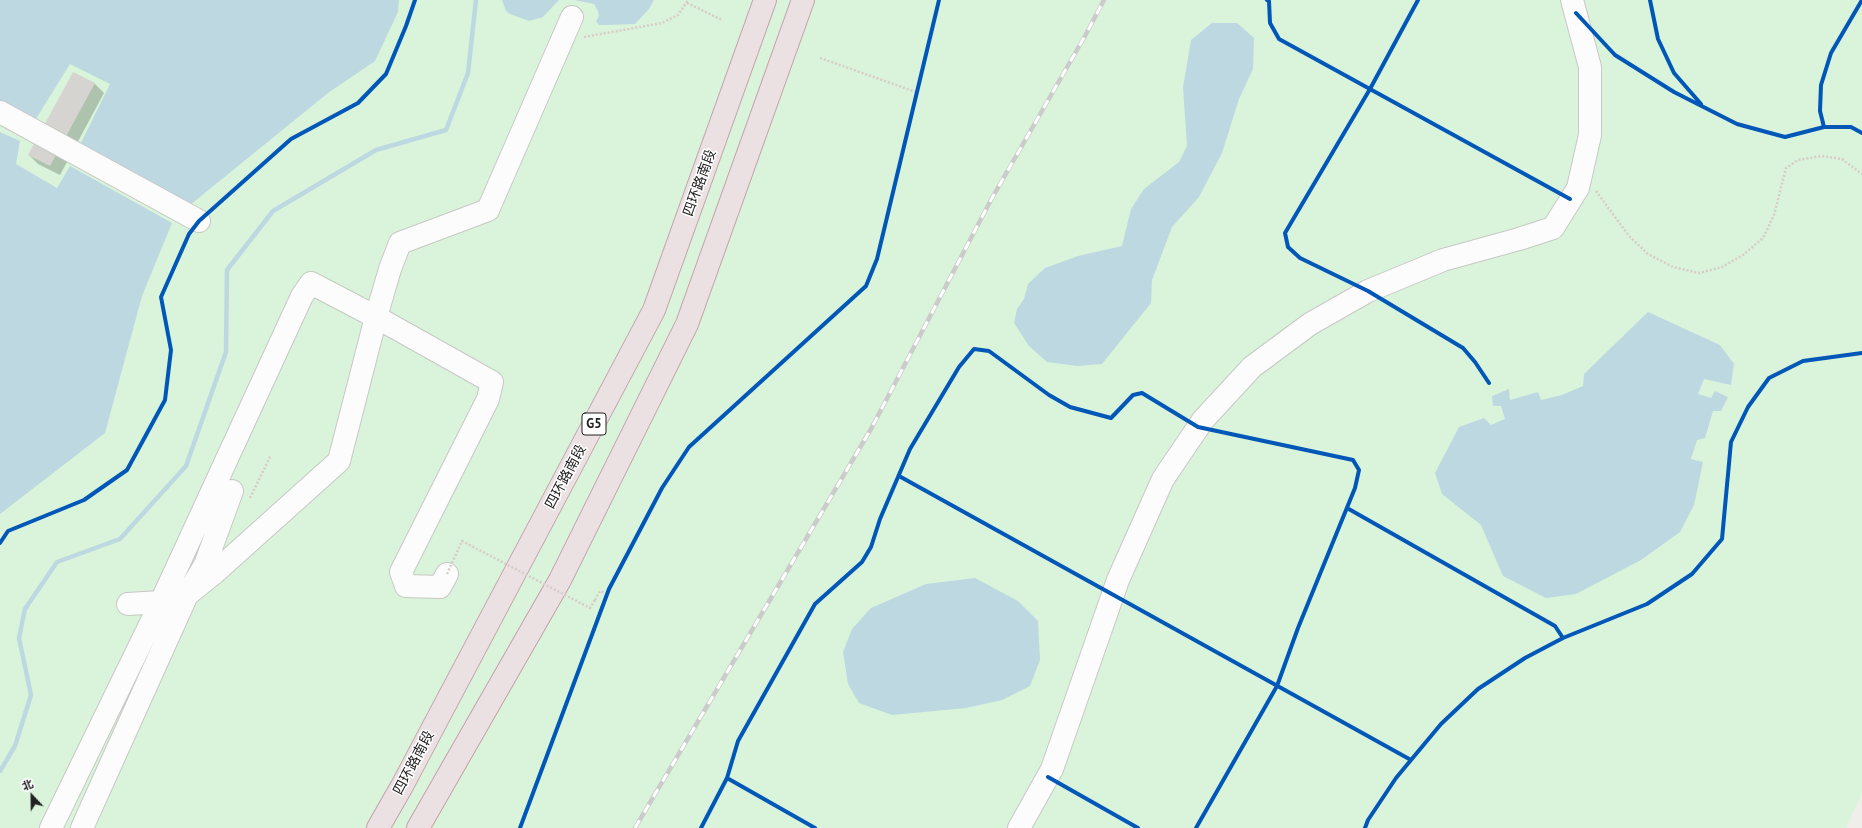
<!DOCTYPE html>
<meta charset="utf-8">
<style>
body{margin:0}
#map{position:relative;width:1862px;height:828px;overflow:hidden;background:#efeeea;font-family:"PT Sans","Noto Sans SC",sans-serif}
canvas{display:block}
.north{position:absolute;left:12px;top:776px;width:40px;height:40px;-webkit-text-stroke:3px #fff;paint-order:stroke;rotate:338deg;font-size:11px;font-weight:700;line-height:16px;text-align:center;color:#212121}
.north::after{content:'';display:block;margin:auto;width:14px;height:18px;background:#212121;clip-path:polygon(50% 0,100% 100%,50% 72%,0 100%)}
</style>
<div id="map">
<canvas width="1862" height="828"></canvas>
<div class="north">北</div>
</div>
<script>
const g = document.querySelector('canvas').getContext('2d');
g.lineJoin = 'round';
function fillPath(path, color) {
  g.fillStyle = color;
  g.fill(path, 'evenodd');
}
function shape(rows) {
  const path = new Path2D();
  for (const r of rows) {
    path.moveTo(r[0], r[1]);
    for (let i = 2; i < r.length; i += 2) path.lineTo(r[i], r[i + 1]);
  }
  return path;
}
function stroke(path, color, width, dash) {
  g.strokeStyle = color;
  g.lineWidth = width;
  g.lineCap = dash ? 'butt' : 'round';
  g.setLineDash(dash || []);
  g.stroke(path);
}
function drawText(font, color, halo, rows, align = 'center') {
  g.font = font + ' "PT Sans","Noto Sans SC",sans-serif';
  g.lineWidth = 3;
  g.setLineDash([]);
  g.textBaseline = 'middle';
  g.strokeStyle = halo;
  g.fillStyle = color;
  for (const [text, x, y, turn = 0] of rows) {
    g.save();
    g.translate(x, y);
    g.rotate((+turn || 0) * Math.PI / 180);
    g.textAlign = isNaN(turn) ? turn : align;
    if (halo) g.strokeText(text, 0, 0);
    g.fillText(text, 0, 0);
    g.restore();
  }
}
fillPath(shape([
 [0,0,1862,0,1862,793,1846,828,0,828]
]), '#d9f4da');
fillPath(shape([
 [0,0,399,0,398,12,375,61,328,93,190,205,79,147,110,84,70,64,34,122,0,103],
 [502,0,559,0,543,17,529,21,510,14,506,11],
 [574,0,654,0,649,9,635,24,609,25,599,25,596,21,599,16,598,11,594,4],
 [1212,23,1237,23,1254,38,1253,69,1239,99,1222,153,1199,197,1172,227,1152,280,1151,303,1102,364,1077,366,1047,362,1029,346,1014,323,1017,309,1024,299,1028,284,1045,268,1078,256,1122,246,1131,209,1144,189,1179,162,1187,146,1183,87,1191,40],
 [0,132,20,141,16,164,57,188,70,166,172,223,142,296,105,433,0,514],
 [1648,312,1720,345,1734,364,1731,385,1704,379,1698,394,1711,398,1715,391,1728,397,1721,411,1713,411,1705,438,1697,440,1691,459,1703,462,1694,505,1680,532,1641,560,1576,594,1546,598,1503,576,1481,525,1442,494,1435,473,1459,427,1484,418,1491,425,1505,419,1501,406,1493,406,1492,396,1509,389,1510,400,1538,392,1541,400,1562,395,1583,386,1584,374],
 [975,578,1018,601,1038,621,1040,660,1030,686,1002,700,966,708,892,715,859,703,848,684,843,652,852,629,871,608,926,584]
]), '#bed8e2');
fillPath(shape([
 [74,73,95,84,104,93,60,175,38,164,29,155]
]), '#0003');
stroke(shape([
 [0,771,15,746,31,695,19,638,25,609,57,562,120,539,186,466,226,352,227,270,273,211,376,150,446,130,468,73,476,0]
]), '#bed8e2', 4.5);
fillPath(shape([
 [73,72,95,83,50,166,28,155]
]), '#d6d4d1');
const minor = shape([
 [0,112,199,221],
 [128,604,161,602,187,595,212,575,339,461,376,317,390,269,400,243,488,210,572,17],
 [51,828,161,602,302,296,311,283,376,317,492,382,488,399,401,572,406,586,440,587,447,574],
 [82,828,187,595,205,565,232,491],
 [1019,828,1052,769,1118,580,1163,479,1203,420,1252,367,1310,324,1368,291,1443,260,1519,239,1553,228,1578,188,1590,135,1590,67,1572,0]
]);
const highway = shape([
 [378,828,402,786,654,310,765,0],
 [418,828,560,580,687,324,803,0]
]);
stroke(minor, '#c8c8c6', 24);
stroke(highway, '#c4a2aa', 24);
stroke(shape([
 [687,3,722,20],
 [584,37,662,23,678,15,688,0],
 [820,58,916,92],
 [1596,191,1629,236,1648,254,1673,267,1699,273,1722,267,1743,255,1763,238,1774,215,1786,168,1798,160,1822,156,1842,159,1862,174],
 [250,498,271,455],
 [595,600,600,591,607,594]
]), '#d8cbc8', 2.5, [2, 2]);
stroke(minor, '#fdfcfc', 22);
stroke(highway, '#ebe0e2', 22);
const rail = shape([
 [635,828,871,429,992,198,1085,36,1104,0]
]);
stroke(rail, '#cbcbcb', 4.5);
stroke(rail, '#fff', 3, [9]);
stroke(shape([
 [447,574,462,541,590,608,595,600]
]), '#d8cbc8', 2.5, [2, 2]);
stroke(shape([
 [1267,0,1269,1,1270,23,1279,39,1570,199],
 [1418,0,1370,89,1285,233,1288,247,1300,258,1368,291,1463,348,1475,362,1489,383],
 [1650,0,1658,39,1674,73,1701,104],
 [1576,13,1615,55,1674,92,1737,124,1785,137,1824,127,1851,127,1862,133],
 [1824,127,1820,111,1821,85,1831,53,1862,0],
 [899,476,1411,760],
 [1347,508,1555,626,1563,638],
 [0,543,8,531,84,500,127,470,165,400,171,350,161,297,189,234,199,221,291,139,358,103,386,74,406,26,415,0],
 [1048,777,1138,828],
 [727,778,815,828],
 [520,828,609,589,662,488,689,447,866,286,877,259,939,0],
 [701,828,727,778,738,741,815,604,862,562,871,547,880,519,910,449,959,367,974,349,989,351,1049,395,1070,407,1111,418,1133,395,1142,393,1198,427,1353,460,1359,470,1355,488,1298,628,1277,686,1196,828],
 [1365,828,1368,820,1396,778,1441,724,1478,689,1525,658,1563,638,1647,604,1692,574,1722,539,1731,442,1748,407,1769,378,1803,361,1862,353]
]), '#0057b8', 4);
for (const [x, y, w] of [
 [594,424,24]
]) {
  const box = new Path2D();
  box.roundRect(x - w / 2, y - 11, w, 22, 3);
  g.fillStyle = '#fff';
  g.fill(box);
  stroke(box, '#212121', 1);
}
drawText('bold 13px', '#212121', null, [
 ["G5",594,424]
]);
drawText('14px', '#212121', '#fff', [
 ["四环路南段",700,183,-70],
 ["四环路南段",566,477,-62],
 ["四环路南段",414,763,-62]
]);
</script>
